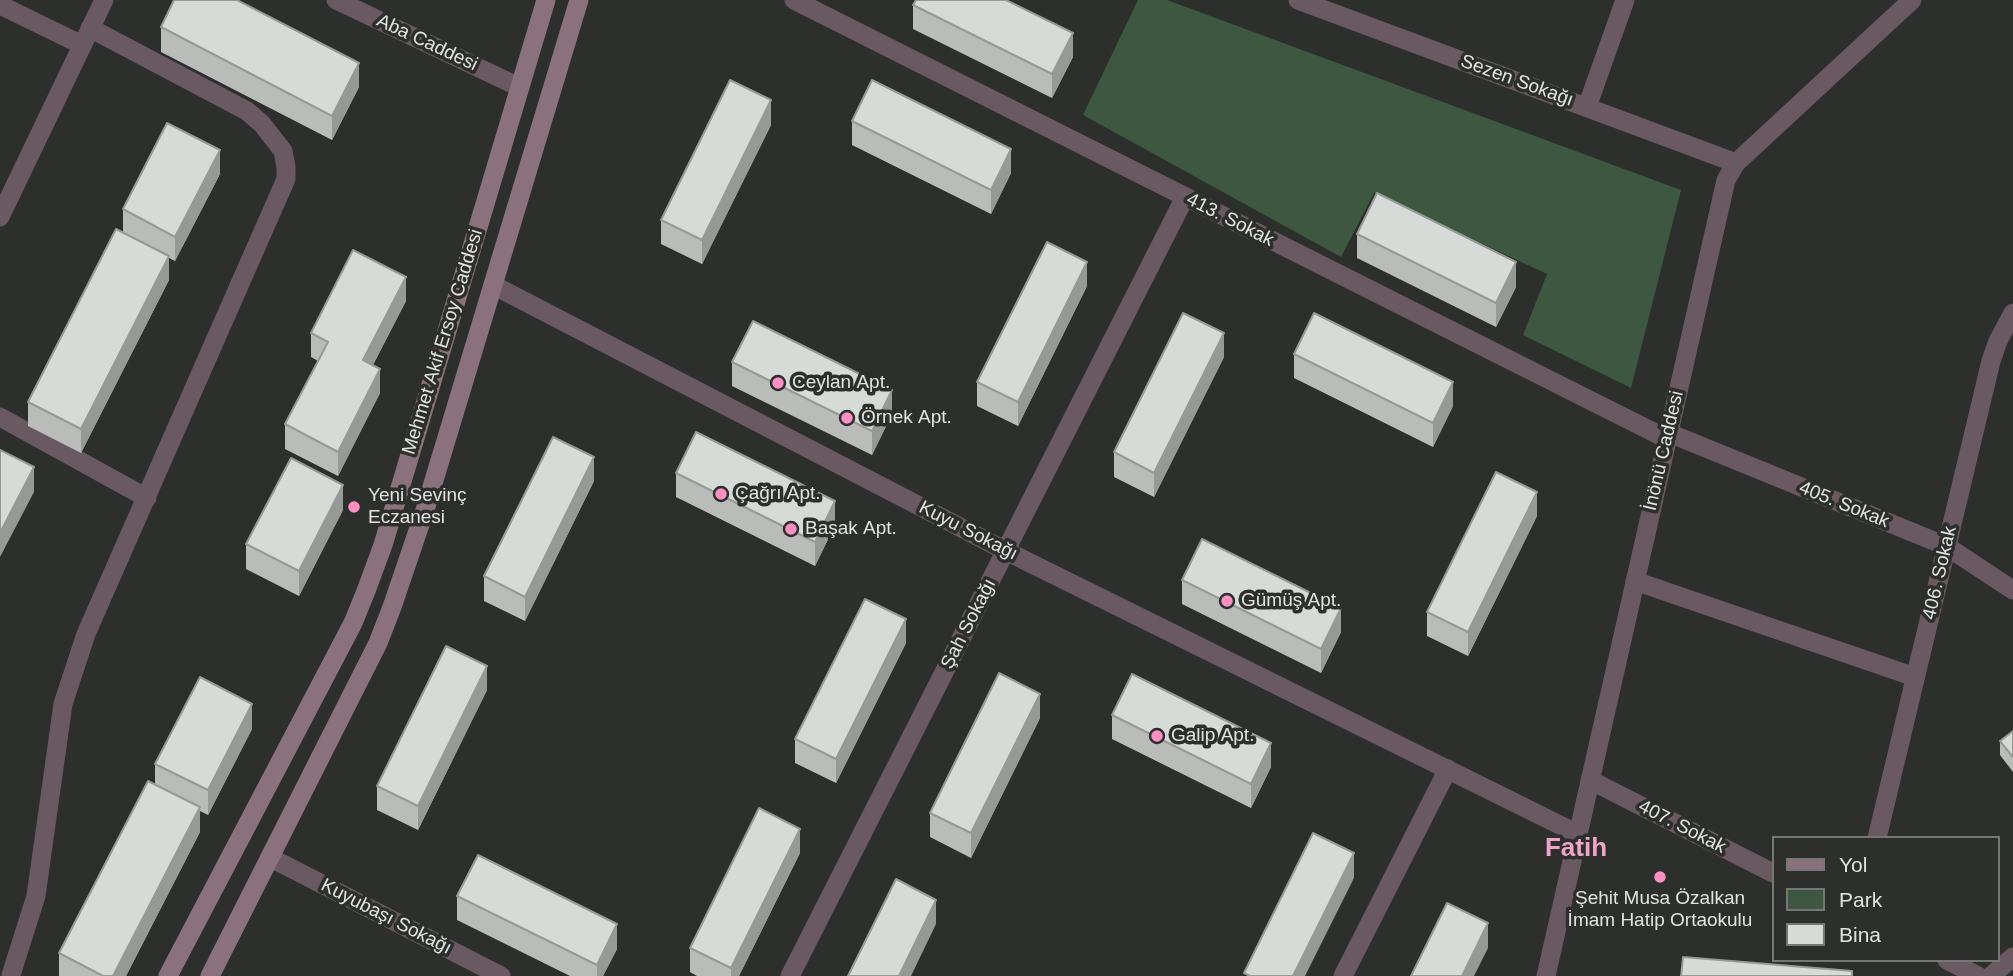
<!DOCTYPE html>
<meta charset="utf-8">
<style>
body{margin:0}
#map{position:relative;width:2013px;height:976px;overflow:hidden;background:#2c2f2c;font-family:Arial,sans-serif}
canvas{display:block}
.legend{position:absolute;left:1772px;top:836px;width:228px;height:126px;box-sizing:border-box;background:#2c2f2c;border:2px solid #747774;margin:0;padding:9px 12px;list-style:none;font-size:21px;color:#e1e3e1}
.legend li{display:flex;align-items:center;gap:14px;height:35px}
.legend b{width:35px;border:2px solid #747774}
</style>
<div id="map">
<canvas width="2013" height="976"></canvas>
<ul class="legend">
<li><b style="height:9px;background:#8b717c"></b>Yol</li>
<li><b style="height:19px;background:#3e5740"></b>Park</li>
<li><b style="height:19px;background:#d7dbd7"></b>Bina</li>
</ul>
</div>
<script>
const g = document.querySelector('canvas').getContext('2d');
g.lineJoin = 'round';
function fillPath(path, color) {
  g.fillStyle = color;
  g.fill(path, 'evenodd');
}
function shape(rows) {
  const path = new Path2D();
  for (const r of rows) {
    path.moveTo(r[0], r[1]);
    for (let i = 2; i < r.length; i += 2) path.lineTo(r[i], r[i + 1]);
  }
  return path;
}
function stroke(path, color, width, dash) {
  g.strokeStyle = color;
  g.lineWidth = width;
  g.lineCap = dash ? 'butt' : 'round';
  g.setLineDash(dash || []);
  g.stroke(path);
}
function drawText(font, color, halo, rows, align = 'center') {
  g.font = font + ' Arial,sans-serif';
  g.lineWidth = 7;
  g.setLineDash([]);
  g.textBaseline = 'middle';
  g.strokeStyle = halo;
  g.fillStyle = color;
  for (const [text, x, y, turn = 0] of rows) {
    g.save();
    g.translate(x, y);
    g.rotate((+turn || 0) * Math.PI / 180);
    g.textAlign = isNaN(turn) ? turn : align;
    if (halo) g.strokeText(text, 0, 0);
    g.fillText(text, 0, 0);
    g.restore();
  }
}
fillPath(shape([
 [1138,0,1167,0,1681,190,1631,388,1523,335,1547,274,1374,193,1341,257,1083,115]
]), '#3e5740');
stroke(shape([
 [0,5,82,45]
]), '#6a5960', 19);
stroke(shape([
 [794,0,1667,439],
 [1298,0,1736,163],
 [1587,107,1625,0],
 [0,217,104,0],
 [493,285,1006,551,1578,834],
 [0,417,147,498],
 [1669,433,1946,546,2013,590],
 [1635,581,1915,677],
 [1590,780,1773,873],
 [1877,838,1991,361,1998,341,2013,313],
 [271,858,501,976],
 [1947,960,1978,976],
 [11,975,36,896,63,704,86,634,286,179,286,167,283,151,262,124,247,111,90,28],
 [790,976,1185,197],
 [1343,976,1448,769],
 [1991,976,2013,957]
]), '#6a5960', 19);
stroke(shape([
 [336,0,519,87],
 [1546,976,1726,180,1736,163,1912,0]
]), '#6a5960', 19);
stroke(shape([
 [168,976,353,623,366,591,383,545,546,0],
 [210,976,378,643,392,607,425,510,579,0]
]), '#8b717c', 19);
fillPath(shape([
 [913,5,1073,57,1052,98,913,29],
 [161,27,359,87,332,140,161,52],
 [852,121,1011,173,991,214,852,145],
 [771,125,702,264,661,244,661,220],
 [220,174,175,261,169,258,169,280,81,453,28,426,28,402,123,232,123,209],
 [1357,234,1516,287,1496,327,1357,258],
 [1087,286,1018,426,977,406,977,382],
 [406,301,373,365,380,393,338,476,285,449,285,424,318,361,311,357,311,333],
 [1294,354,1453,406,1433,447,1294,378],
 [1224,357,1154,497,1114,477,1114,452],
 [732,362,892,414,872,455,732,386],
 [676,473,835,525,815,566,676,497],
 [594,481,525,621,484,601,484,576],
 [343,510,299,596,246,569,246,544],
 [1537,516,1468,656,1427,636,1427,612],
 [1182,580,1341,632,1321,673,1182,604],
 [906,643,836,783,795,763,795,739],
 [487,690,418,830,377,810,377,786],
 [1112,715,1271,767,1251,808,1112,739],
 [1040,718,971,858,930,837,930,813],
 [252,729,208,815,200,811,200,832,126,976,59,976,59,953,155,784,155,764],
 [2013,731,2013,772,2000,755,2000,741],
 [800,853,739,976,697,976,690,972,690,948],
 [457,896,617,949,603,976,570,976,457,920]
]), '#b9bcb9');
fillPath(shape([
 [1073,33,1073,57,1052,98,1052,74],
 [359,63,359,87,332,140,332,116],
 [771,100,771,125,702,264,702,240],
 [1011,149,1011,173,991,214,991,190],
 [220,150,220,174,175,261,175,237],
 [169,256,169,280,81,453,81,429],
 [1087,262,1087,286,1018,426,1018,402],
 [1516,262,1516,287,1496,327,1496,303],
 [406,277,406,301,363,384,363,360],
 [1224,333,1224,357,1154,497,1154,473],
 [380,369,380,393,338,476,338,452],
 [1453,382,1453,406,1433,447,1433,423],
 [892,390,892,414,872,455,872,431],
 [594,457,594,481,525,621,525,597],
 [34,467,34,492,0,557,0,533],
 [343,485,343,510,299,596,299,571],
 [1537,492,1537,516,1468,656,1468,632],
 [835,501,835,525,815,566,815,542],
 [1341,608,1341,632,1321,673,1321,649],
 [906,619,906,643,836,783,836,759],
 [487,666,487,690,418,830,418,806],
 [1040,694,1040,718,971,858,971,833],
 [252,704,252,729,208,815,208,790],
 [1271,743,1271,767,1251,808,1251,784],
 [200,807,200,832,126,976,113,976],
 [800,829,800,853,739,976,731,976,731,968],
 [1354,853,1354,878,1305,976,1293,976],
 [936,900,936,924,911,976,899,976],
 [1488,923,1488,948,1474,976,1462,976],
 [617,924,617,949,603,976,597,976,597,965]
]), '#969996');
const building = shape([
 [174,0,237,0,359,63,332,116,161,27,174,0],
 [916,0,1006,0,1073,33,1052,74,913,5,916,0],
 [730,80,771,100,702,240,661,220,730,80],
 [872,80,1011,149,991,190,852,121,872,80],
 [167,123,220,150,175,237,123,209,167,123],
 [1377,193,1516,262,1496,303,1357,234,1377,193],
 [116,229,169,256,81,429,28,402,116,229],
 [1047,242,1087,262,1018,402,977,382,1047,242],
 [353,250,406,277,363,360,380,369,338,452,285,424,328,342,311,333,353,250],
 [1183,313,1224,333,1154,473,1114,452,1183,313],
 [1314,313,1453,382,1433,423,1294,354,1314,313],
 [753,321,892,390,872,431,732,362,753,321],
 [696,432,835,501,815,542,676,473,696,432],
 [553,437,594,457,525,597,484,576,553,437],
 [0,450,34,467,0,533,0,450],
 [291,458,343,485,299,571,246,544,291,458],
 [1496,472,1537,492,1468,632,1427,612,1496,472],
 [1202,539,1341,608,1321,649,1182,580,1202,539],
 [865,599,906,619,836,759,795,739,865,599],
 [446,646,487,666,418,806,377,786,446,646],
 [999,673,1040,694,971,833,930,813,999,673],
 [1132,674,1271,743,1251,784,1112,715,1132,674],
 [200,677,252,704,208,790,155,764,200,677],
 [2013,731,2013,757,2000,741,2013,731],
 [148,781,200,807,113,976,103,976,59,953,148,781],
 [759,808,800,829,731,968,690,948,759,808],
 [1313,833,1354,853,1293,976,1250,976,1244,973,1313,833],
 [478,855,617,924,597,965,457,896,478,855],
 [896,879,936,900,899,976,848,976,896,879],
 [1447,903,1488,923,1462,976,1411,976,1447,903],
 [1683,957,1852,971,1852,976,1681,976,1683,957]
]);
fillPath(building, '#d7dbd7');
stroke(building, '#969996', 2);
for (const [x, y, r, color] of [
 [778,383,7,"#fc8fc3"],
 [847,418,7,"#fc8fc3"],
 [721,494,7,"#fc8fc3"],
 [354,507,7,"#fc8fc3"],
 [791,529,7,"#fc8fc3"],
 [1227,601,7,"#fc8fc3"],
 [1157,736,7,"#fc8fc3"],
 [1660,877,7,"#fc8fc3"]
]) {
  const dot = new Path2D();
  dot.arc(x, y, r, 0, 2 * Math.PI);
  g.fillStyle = color;
  g.fill(dot);
  stroke(dot, '#2c2f2c', 2.5);
}
drawText('19px', '#e1e3e1', '#2c2f2c', [
 ["Aba Caddesi",427,43,25],
 ["Sezen Sokağı",1517,81,20],
 ["413. Sokak",1230,220,27],
 ["Mehmet Akif Ersoy Caddesi",443,342,-73],
 ["İnönü Caddesi",1664,451,-77],
 ["405. Sokak",1844,505,22],
 ["Kuyu Sokağı",968,531,27],
 ["406. Sokak",1940,573,-77],
 ["Şah Sokağı",969,624,-63],
 ["407. Sokak",1682,827,27],
 ["Kuyubaşı Sokağı",386,917,27]
]);
drawText('19px', '#e1e3e1', '#2c2f2c', [
 ["Ceylan Apt.",792,383],
 ["Örnek Apt.",861,418],
 ["Çağrı Apt.",735,494],
 ["Yeni Sevinç",368,496],
 ["Eczanesi",368,518],
 ["Başak Apt.",805,529],
 ["Gümüş Apt.",1241,601],
 ["Galip Apt.",1171,736],
 ["Şehit Musa Özalkan",1660,899,"center"],
 ["İmam Hatip Ortaokulu",1660,921,"center"]
], 'left');
drawText('bold 26px', '#f0a4c6', '#2c2f2c', [
 ["Fatih",1576,849]
]);
</script>
